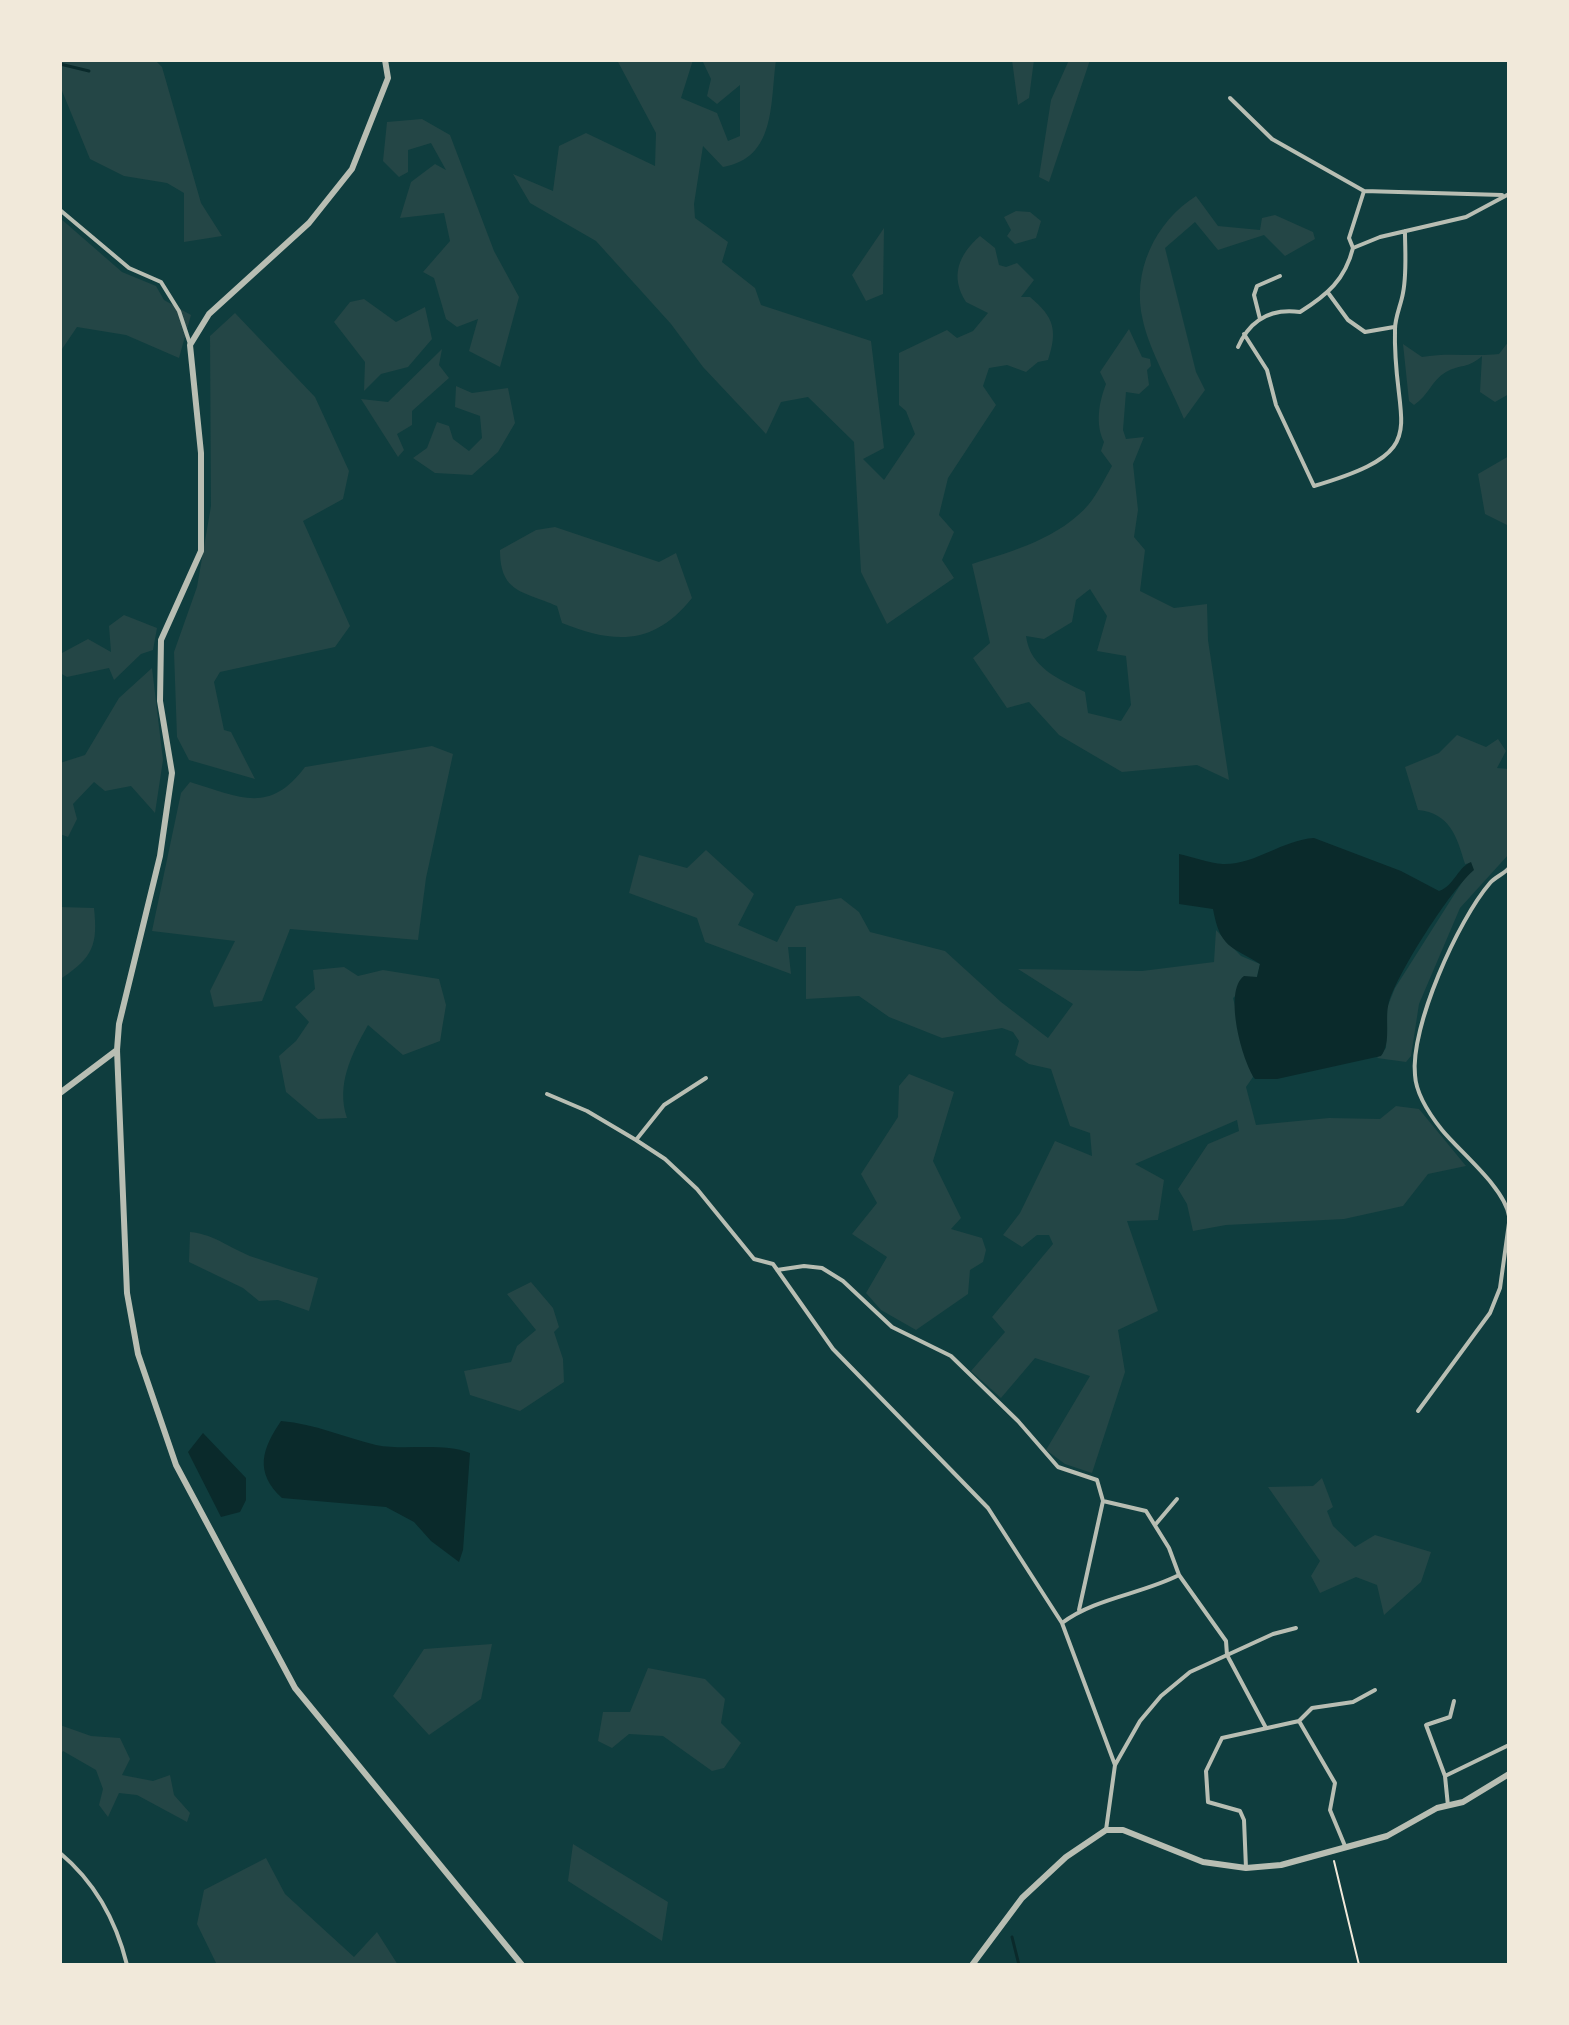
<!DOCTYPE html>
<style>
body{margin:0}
#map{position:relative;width:1569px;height:2025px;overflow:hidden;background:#0f3d3e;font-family:Inter,sans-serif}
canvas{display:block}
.frame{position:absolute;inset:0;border:62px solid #f1e9da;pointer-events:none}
</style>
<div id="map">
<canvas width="1569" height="2025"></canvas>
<div class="frame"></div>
</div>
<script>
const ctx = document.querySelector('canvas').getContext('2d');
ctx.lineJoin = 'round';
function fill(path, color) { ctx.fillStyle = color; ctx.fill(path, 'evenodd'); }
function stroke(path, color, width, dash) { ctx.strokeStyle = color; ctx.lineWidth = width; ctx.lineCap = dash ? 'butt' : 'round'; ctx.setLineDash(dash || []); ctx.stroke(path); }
const green = new Path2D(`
 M60,60H155L162,67L201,203L222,236L184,242V193L167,183L124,176L90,159L60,86Z
 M617,60H693L681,98L717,113L728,141L740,136V85L717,104L707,96L711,79L702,60H776C770,104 776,158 723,167L703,146L694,204L695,218L728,242L722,262L755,288L761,305L871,341L884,448L863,459L884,480L915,434L906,411L899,405V353L947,330L957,338L973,331L988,313L966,302C950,277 958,255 980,236L995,248L999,265L1006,267L1017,263L1034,280L1021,297H1030C1054,317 1058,330 1048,360L1038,362L1026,372L1007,365L989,368L983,386L996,405L948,478L939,515L954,532L942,560L954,578L887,624L861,572L854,442L808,397L781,402L766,434L703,367L671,324L596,241L530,203L513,174L553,191L559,146L586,133L655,166L656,133Z
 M1012,60H1034L1029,98L1018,105Z
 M1069,60H1090L1049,182L1039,177L1051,100Z
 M422,119L450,135L494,251L519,297L500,367L469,351L478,319L457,327L446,319L434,278L423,272L450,241L444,213L400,218L411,182L435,164L446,170L431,143L408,150V172L399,177L383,161L387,122Z
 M1196,196L1218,226L1260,230L1262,218L1275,215L1313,232L1315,239L1285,256L1264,235L1218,250L1195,222L1165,248L1196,372L1205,390L1184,419C1172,389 1150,352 1143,321C1131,272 1155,222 1196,196Z
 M1016,211L1030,212L1041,221L1036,238L1015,244L1007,236L1011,230L1004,217Z
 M60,218L122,272L156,286L164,300L191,315L179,358L126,335L77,327L60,352Z
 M884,228L883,294L866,301L852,275Z
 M364,299L396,322L425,307L432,339L408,367L381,374L364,391L365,362L334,322L350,302Z
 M235,313L315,397L349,471L343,499L303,521L350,626L335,647L220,672L214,682L224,730L231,732L255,779L189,760L177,737L174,652L197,587L211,506L210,336Z
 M1129,329L1142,357L1150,359L1151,366L1147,370L1149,385L1139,394L1126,392L1123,430L1126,439L1144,437L1133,464L1138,510L1134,537L1145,550L1140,591L1174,608L1207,604L1208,640L1229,780L1197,765L1122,772L1059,735L1029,702L1007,708L973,658L990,643L972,564C1013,551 1060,538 1089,504C1098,493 1105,478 1112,466L1101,451L1104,442C1095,424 1099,402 1106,384L1100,372ZM1090,589L1107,616L1097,651L1126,656L1131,705L1121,721L1088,713L1085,692C1059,679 1030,668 1026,636L1044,639L1072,622L1076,600Z
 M1509,341V394L1495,402L1480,392L1482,356C1468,369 1460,364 1446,372C1432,380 1428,396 1414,405L1409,401L1403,344L1422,357C1449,352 1473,357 1499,354Z
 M442,349L439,365L449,378L412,411V425L397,434L404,450L398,457L361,399L388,402Z
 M456,386L472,393L508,388L515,423L498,452L472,475L435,473L413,458L427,448L437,422L449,426L453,439L469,451L482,438L480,416L455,407Z
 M1509,456V526L1485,514L1478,474Z
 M555,527L659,562L676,553L692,598C654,646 614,644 562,623L557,606C523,591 500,593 500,550L536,530Z
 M124,615L157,628L153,650L141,654L114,680L109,668L67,677L60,673V654L88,639L111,652L109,626Z
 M152,668L163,760L155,813L131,786L105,791L94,782L73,804L77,819L68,837L60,834V763L85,755L119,698Z
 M1457,735L1486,747L1498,739L1506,751L1497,768L1509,769V854L1460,908L1419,1004L1411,1056L1406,1062L1377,1058L1386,1048L1387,1008L1395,988L1466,876L1471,863L1465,864C1457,837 1450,813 1418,810L1405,767L1439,753Z
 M432,746L453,754L426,878L418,940L290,929L262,1001L214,1007L210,991L235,941L152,931L181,793L190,782C240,797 269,815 305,767Z
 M706,850L754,894L738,925L777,942L796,906L841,898L859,912L870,932L945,951L1001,1002L1048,1038L1073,1004L1018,969L1142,971L1214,962L1216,930L1241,956L1260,964L1257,977L1233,998L1253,1077L1246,1087L1256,1125L1329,1118L1380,1119L1396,1106L1419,1109L1466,1166L1428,1174L1403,1206L1344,1219L1226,1225L1193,1231L1187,1204L1178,1189L1208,1144L1239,1131L1237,1120L1135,1164L1164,1180L1158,1220L1127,1221L1158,1311L1118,1330L1125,1372L1092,1473L1065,1464L1046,1450L1090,1376L1035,1358L1001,1398L971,1371L1005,1332L992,1317L1053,1244L1049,1235H1037L1022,1247L1003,1235L1020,1213L1055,1141L1092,1156L1090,1133L1070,1126L1051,1069L1029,1064L1015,1055L1019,1041L1013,1032L1002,1028L942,1038L889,1017L859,996L806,999V947H788L791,974L705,942L697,918L629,893L639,855L687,868Z
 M60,907L94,908C98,945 93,957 62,978Z
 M344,967L358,976L383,970L439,979L446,1005L440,1041L403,1055L368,1025C351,1055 336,1085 347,1118L318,1119L286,1092L279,1056L296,1041L309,1022L295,1007L315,989L313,970Z
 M909,1074L954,1092L933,1161L961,1218L951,1229L982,1238L986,1250L983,1262L970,1270L968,1294L916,1330L881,1310L866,1293L887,1257L852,1234L877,1203L861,1174L898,1117L899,1086Z
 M190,1232C216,1234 234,1252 259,1259C279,1266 298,1272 318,1278L309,1311L278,1300L259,1301L243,1288L189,1262Z
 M531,1282L553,1308L559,1327L554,1332L563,1359L564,1382L520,1411L470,1395L464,1371L511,1362L517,1346L536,1330L507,1294Z
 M1322,1478L1333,1507L1327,1511L1333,1526L1355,1547L1375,1535L1431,1552L1421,1582L1384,1615L1377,1585L1356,1577L1320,1593L1311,1576L1320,1561L1268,1487L1313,1486Z
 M492,1644L481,1699L429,1735L393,1696L424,1649Z
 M648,1668L705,1679L725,1699L721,1723L741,1743L724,1768L712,1771L663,1736L629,1734L612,1748L598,1741L603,1712H630Z
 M60,1725L91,1736L120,1738L130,1759L122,1775L153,1781L170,1775L174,1795L190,1813L187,1822L137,1795L119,1793L108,1817L99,1805L103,1789L96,1770L63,1751L60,1756Z
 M573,1844L668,1902L662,1941L568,1881Z
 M266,1858L285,1894L354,1957L377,1932L398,1965H217L197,1924L204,1890Z`);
const water = new Path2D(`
 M1314,838L1401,871L1439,891C1454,886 1457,868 1471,862L1474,870C1451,889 1398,972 1389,1002C1384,1018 1392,1043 1381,1056L1277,1079H1255C1242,1061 1223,991 1244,976L1257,977L1260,964C1231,946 1220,948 1213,909L1179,904V854C1193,857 1209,863 1223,864C1255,865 1282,840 1314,838Z
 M281,1421C316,1424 343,1437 376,1445C405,1451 441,1442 470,1453L463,1550L459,1562L431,1541L414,1522L386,1507L282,1498C254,1472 262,1449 281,1421Z
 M203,1433L246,1478V1500L240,1512L221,1517L188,1452Z`);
const stream = new Path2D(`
 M60,64L89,71
 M1012,1937L1019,1965`);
const path = new Path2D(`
 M1334,1861L1359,1965`);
const minor = new Path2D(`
 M1230,98L1272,139L1364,191L1349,238L1353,248
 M1364,191L1502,195
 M60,210L129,268L161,282L179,311L190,344
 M1329,294L1348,320L1365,332L1394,327
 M1260,319L1254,295L1257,286L1280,276
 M1244,334L1267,370L1276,405L1314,486C1439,449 1392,429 1395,329C1395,317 1401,305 1403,293C1407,273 1405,251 1405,231
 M1238,347C1250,320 1271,308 1300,312C1327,295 1345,280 1353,248L1380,237L1466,217L1509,194
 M1509,868C1504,874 1495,877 1490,883C1458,920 1410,1027 1415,1075C1416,1094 1430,1115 1442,1130C1460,1152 1505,1188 1509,1216
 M547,1094L587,1111L636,1140L665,1159L697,1189L754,1259L773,1264L833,1349L988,1508L1062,1623L1115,1765L1106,1830
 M636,1140L664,1105L706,1078
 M777,1270L804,1266L822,1268L843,1281L892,1327L951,1356L1018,1421L1058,1467L1097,1480L1103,1501L1079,1610
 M1418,1411L1490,1313L1500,1288L1509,1223
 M1103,1501L1146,1511L1169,1548L1179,1575L1226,1641L1227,1655L1266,1728
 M1155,1525L1177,1499
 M1062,1623C1095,1598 1142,1594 1179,1575
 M1509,1716V1721
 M1115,1765L1140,1721L1161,1696L1190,1672L1273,1634L1296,1628
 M1445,1776L1509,1745
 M1448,1806L1445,1776L1426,1725L1450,1717L1454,1701
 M1345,1846L1330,1810L1335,1783L1299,1721L1312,1708L1353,1702L1375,1690
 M60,1853C96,1883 116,1920 127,1965
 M1246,1868L1244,1820L1240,1811L1208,1802L1206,1771L1222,1738L1299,1721`);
const tertiary = new Path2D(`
 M385,60L388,78L352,169L309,223L209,314L190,345L201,453V551L161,640L160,701L172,773L160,856L119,1024L117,1050L127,1293L138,1354L176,1465L295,1688L522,1965
 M60,1093L117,1050
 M972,1965L1022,1898L1066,1857L1106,1830H1123L1203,1862L1246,1868L1281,1865L1387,1836L1437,1808L1463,1802L1509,1774`);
fill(green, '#244646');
fill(water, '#0a2a2b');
stroke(stream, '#0a2a2b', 3);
stroke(path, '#f1e9da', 2);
stroke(minor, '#b8beb3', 4);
stroke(tertiary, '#b8beb3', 6);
</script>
